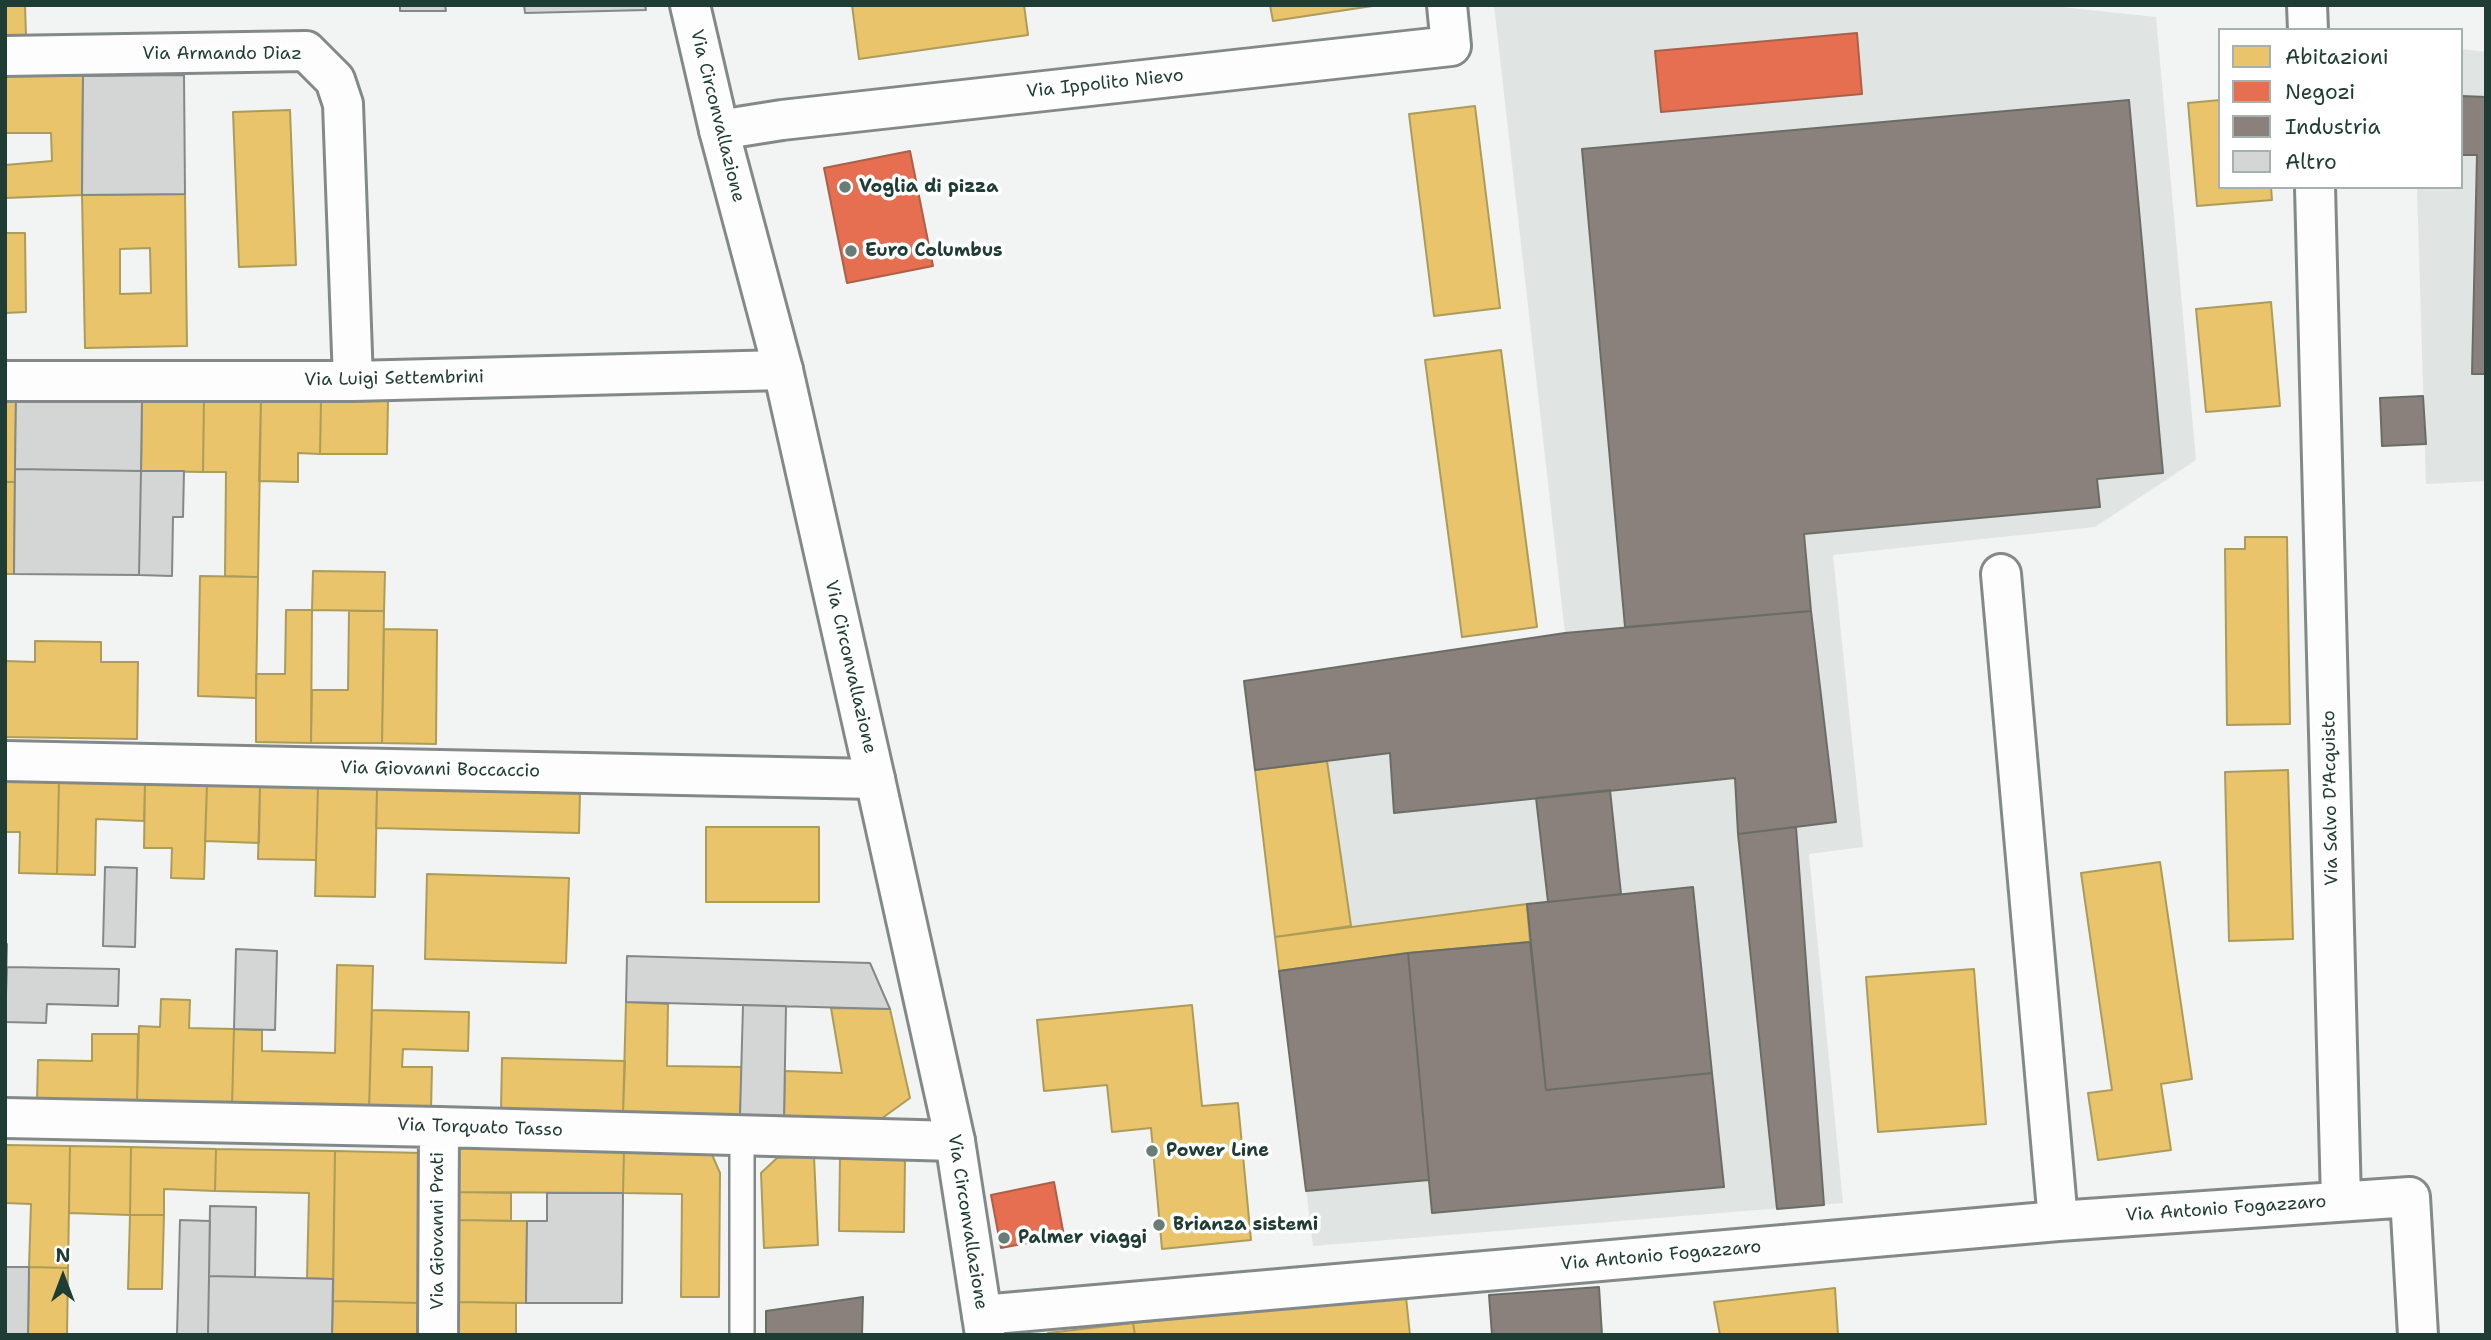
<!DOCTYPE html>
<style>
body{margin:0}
#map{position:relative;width:2491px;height:1340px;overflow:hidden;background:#f2f3f3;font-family:"Shantell Sans",sans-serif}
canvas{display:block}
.frame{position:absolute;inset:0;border:7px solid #1f3d34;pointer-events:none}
.legend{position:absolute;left:2218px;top:28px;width:245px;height:161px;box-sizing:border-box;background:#fff;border:2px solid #a5b1ae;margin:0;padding:9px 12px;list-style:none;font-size:21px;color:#1f3d34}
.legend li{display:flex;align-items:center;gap:14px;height:35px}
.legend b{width:35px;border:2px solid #a5b1ae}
.north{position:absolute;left:28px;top:1242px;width:70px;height:70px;-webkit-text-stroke:5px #fff;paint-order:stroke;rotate:0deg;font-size:19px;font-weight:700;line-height:28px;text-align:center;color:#1f3d34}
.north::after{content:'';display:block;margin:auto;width:24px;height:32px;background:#1f3d34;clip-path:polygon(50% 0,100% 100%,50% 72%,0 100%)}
</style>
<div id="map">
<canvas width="2491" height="1340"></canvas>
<div class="frame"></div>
<ul class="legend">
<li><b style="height:19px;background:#e9c46a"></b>Abitazioni</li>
<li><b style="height:19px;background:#e76f51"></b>Negozi</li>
<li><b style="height:19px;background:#8a817c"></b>Industria</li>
<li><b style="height:19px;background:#d3d6d5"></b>Altro</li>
</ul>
<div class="north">N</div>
</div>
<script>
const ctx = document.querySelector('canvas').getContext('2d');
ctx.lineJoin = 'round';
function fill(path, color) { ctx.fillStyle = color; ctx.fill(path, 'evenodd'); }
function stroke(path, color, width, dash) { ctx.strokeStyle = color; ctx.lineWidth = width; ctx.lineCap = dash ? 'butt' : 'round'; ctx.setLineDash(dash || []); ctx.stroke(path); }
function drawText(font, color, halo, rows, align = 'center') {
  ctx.font = font + ' "Shantell Sans",sans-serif'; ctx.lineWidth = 7; ctx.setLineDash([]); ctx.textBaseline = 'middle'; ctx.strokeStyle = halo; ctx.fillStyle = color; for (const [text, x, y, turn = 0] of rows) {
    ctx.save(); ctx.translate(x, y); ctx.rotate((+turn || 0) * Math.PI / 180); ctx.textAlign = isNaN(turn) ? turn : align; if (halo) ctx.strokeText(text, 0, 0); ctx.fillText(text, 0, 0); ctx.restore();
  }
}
const built = new Path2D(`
 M1494,5H2042L2156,17L2196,460L2095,527L1833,555L1863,847L1809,854L1843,1203L1313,1246L1244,681L1565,633Z
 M2461,49L2486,52V481L2426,484L2417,187H2461Z`);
const homes = new Path2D(`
 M5,5H25L26,36H5Z
 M852,5H1024L1028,35L859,59Z
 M1270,5H1379L1273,21Z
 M5,76H83L82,195L5,198V165L52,161L51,133H5Z
 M2220,100V187H2271L2272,200L2197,206L2188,103Z
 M1475,106L1500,308L1434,316L1409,114Z
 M290,110L296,265L239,267L233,112Z
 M185,194L187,346L85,348L82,195ZM150,248L151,293L120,294V249Z
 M5,233H25L26,312L5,313Z
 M2271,302L2280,406L2206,412L2196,309Z
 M1501,350L1537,627L1462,637L1425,360Z
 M5,396H16L15,482H5Z
 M142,397L204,399L203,472L141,471Z
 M204,399H261L258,577L225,576L226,472H203Z
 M261,399L321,400L320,454L298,453V482L259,481Z
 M321,400L388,401L387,454H320Z
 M5,482H15L14,574H5Z
 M2245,537H2287L2290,724L2227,725L2225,549H2245Z
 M313,571L385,572L384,611L312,610Z
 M200,576L258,577L256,698L198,696Z
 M286,610H312L311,743L256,742V674H285Z
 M349,611H384L382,743H311L312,690H348Z
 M384,629L437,630L436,744L382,743Z
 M35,641L101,642V662H138L137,739L5,737V661L35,662Z
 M1327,761L1351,926L1275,937L1255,770Z
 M2288,770L2293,939L2229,941L2225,772Z
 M5,778L59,780L57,874L19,873L20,832H5Z
 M59,780L145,782L144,821L96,819L95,875L57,874Z
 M145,782L207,784L204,879L171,878L172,848H144Z
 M207,784L260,785L259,843L205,841Z
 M260,785L318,786L316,860L258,859Z
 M318,786L377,788L375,897L315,896Z
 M377,788L580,793L579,833L376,828Z
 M706,827H819V902H706Z
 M2160,862L2192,1079L2161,1084L2171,1150L2098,1160L2088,1093L2112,1090L2081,873Z
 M427,874L569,878L566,963L425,959Z
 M1527,904L1530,942L1408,953L1279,971L1275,937Z
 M337,965L373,966L369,1110L232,1106L234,1029L262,1030V1051L335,1053Z
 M1974,969L1986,1124L1878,1132L1866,977Z
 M161,999L190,1000L189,1028L234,1029L232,1106L137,1103L139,1026L160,1027Z
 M626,1002L668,1004L667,1066L742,1067L740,1116L623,1113Z
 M1192,1005L1202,1106L1238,1103L1251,1240L1162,1249L1151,1128L1112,1132L1107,1085L1044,1091L1037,1020Z
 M831,1008L890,1009L910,1098L881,1119L784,1117L785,1071L842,1073Z
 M372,1010L469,1012L468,1051L403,1049L402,1067H432L431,1111L369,1110Z
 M92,1034H138L137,1103L37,1101L38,1060L92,1061Z
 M502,1058L625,1061L623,1113L501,1110Z
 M5,1145L70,1146L68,1268L29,1267L31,1204L5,1203Z
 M70,1146L131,1147L130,1215L69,1213Z
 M131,1147L216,1149L215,1191L164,1189V1215H130Z
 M459,1148L624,1150L623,1193L459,1192Z
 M216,1149L335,1151L333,1279L307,1278L309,1193L215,1191Z
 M624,1150H710L720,1173L719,1297H681L682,1194L623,1193Z
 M335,1151L423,1153L421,1303L333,1301Z
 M814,1156L818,1245L764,1248L761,1173L777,1158Z
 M840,1158L905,1160L904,1232L839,1231Z
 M459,1192L511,1193V1221L459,1220Z
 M130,1215H164L162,1289H128Z
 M459,1220L527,1221L526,1303L458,1302Z
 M29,1267L68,1268L67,1335H28Z
 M1835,1288L1838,1335H1720L1714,1302Z
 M1406,1297L1410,1335H1135L1133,1323Z
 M333,1301L421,1303L420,1335H332Z
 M458,1302L516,1303V1335H458Z
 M1133,1323L1135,1335H1046L1048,1333Z`);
const shops = new Path2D(`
 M1857,33L1862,94L1661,112L1655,51Z
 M910,151L933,266L847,283L824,168Z
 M1054,1182L1064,1236L1001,1248L991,1195Z`);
const industry = new Path2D(`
 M2462,96L2486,97V374H2472L2477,155H2461Z
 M2129,100L2163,473L2097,479L2100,507L1804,534L1811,611L1625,627L1582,149Z
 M2423,396L2426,444L2382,446L2380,398Z
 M1811,611L1836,822L1738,834L1735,778L1394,813L1390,753L1255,770L1244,681L1565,633Z
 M1610,790L1621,894L1548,902L1536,798Z
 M1796,827L1824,1205L1777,1209L1738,834Z
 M1693,887L1712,1073L1546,1090L1527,904Z
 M1530,942L1546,1090L1712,1073L1724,1187L1432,1213L1408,953Z
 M1408,953L1429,1180L1306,1191L1279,971Z
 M1599,1287L1602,1335H1492L1489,1295Z
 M863,1297L862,1335H766V1311Z`);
const building = new Path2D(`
 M400,5H445L446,11H400Z
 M524,5H645L646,10L525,13Z
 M184,75L185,194L82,195L83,76Z
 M16,396L142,397L141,471L15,469Z
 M15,469L141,471L139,575L14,574Z
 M141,471H184L183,517H173L172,576L139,575Z
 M105,867L137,868L135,947L103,946Z
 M5,944H7L5,1022Z
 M236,949L277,951L275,1030L234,1029Z
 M627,956L870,963L890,1009L626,1002Z
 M7,967L119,969L118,1006L47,1004L46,1023L5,1022Z
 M743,1005L786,1006L784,1117L740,1116Z
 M547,1193H623L622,1303H526L527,1221H547Z
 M210,1206L256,1207L255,1277L209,1276Z
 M180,1220L210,1221L208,1335H177Z
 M6,1267H29L28,1335H5Z
 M209,1276L333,1279L332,1335H208Z`);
const service = new Path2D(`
 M742,1135V1335`);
const minor = new Path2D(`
 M2307,5L2308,30
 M5,56L306,51L335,80L343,104L353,381
 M719,130L782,120L1451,46L1447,5
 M2315,187L2341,1201
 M5,381H353L783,370
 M2001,574L2058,1221
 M5,761L875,779
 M5,1118L439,1127L955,1141
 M982,1315L2058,1221L2410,1197L2418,1335
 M438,1335L439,1127`);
const tertiary = new Path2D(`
 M690,5L719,130L783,370L875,779L955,1141L985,1335`);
const markers = [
 [845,187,7,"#697d77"],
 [851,251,7,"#697d77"],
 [1152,1151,7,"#697d77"],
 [1159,1225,7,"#697d77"],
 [1004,1238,7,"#697d77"]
];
const streetNames = [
 ["Via Armando Diaz",222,54],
 ["Via Ippolito Nievo",1105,84,-6],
 ["Via Circonvallazione",717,116,76],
 ["Via Luigi Settembrini",394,379,-1],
 ["Via Circonvallazione",850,667,77],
 ["Via Giovanni Boccaccio",440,770,1],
 ["Via Salvo D'Acquisto",2331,798,-91],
 ["Via Torquato Tasso",480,1128,2],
 ["Via Antonio Fogazzaro",2226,1209,-4],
 ["Via Circonvallazione",967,1222,81],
 ["Via Giovanni Prati",438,1231,-90],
 ["Via Antonio Fogazzaro",1661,1256,-5]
];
const poiNames = [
 ["Voglia di pizza",859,187],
 ["Euro Columbus",865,251],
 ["Power Line",1166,1151],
 ["Brianza sistemi",1173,1225],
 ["Palmer viaggi",1018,1238]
];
fill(built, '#e0e4e3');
fill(homes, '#e9c46a');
stroke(homes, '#ac9c5a', 2);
fill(shops, '#e76f51');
stroke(shops, '#ab6048', 2);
fill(industry, '#8a817c');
stroke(industry, '#6a6d66', 2);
fill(building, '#d3d6d5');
stroke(building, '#838988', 2);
stroke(service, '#838988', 28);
stroke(minor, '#838988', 44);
stroke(tertiary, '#838988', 44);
stroke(service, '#fdfdfd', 23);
stroke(minor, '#fdfdfd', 38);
stroke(tertiary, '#fdfdfd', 38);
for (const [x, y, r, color] of markers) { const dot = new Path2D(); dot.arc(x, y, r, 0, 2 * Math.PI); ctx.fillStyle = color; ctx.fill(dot); stroke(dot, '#fff', 2.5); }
drawText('18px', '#1f3d34', '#fff', streetNames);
drawText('bold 18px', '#1f3d34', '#fff', poiNames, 'left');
</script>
